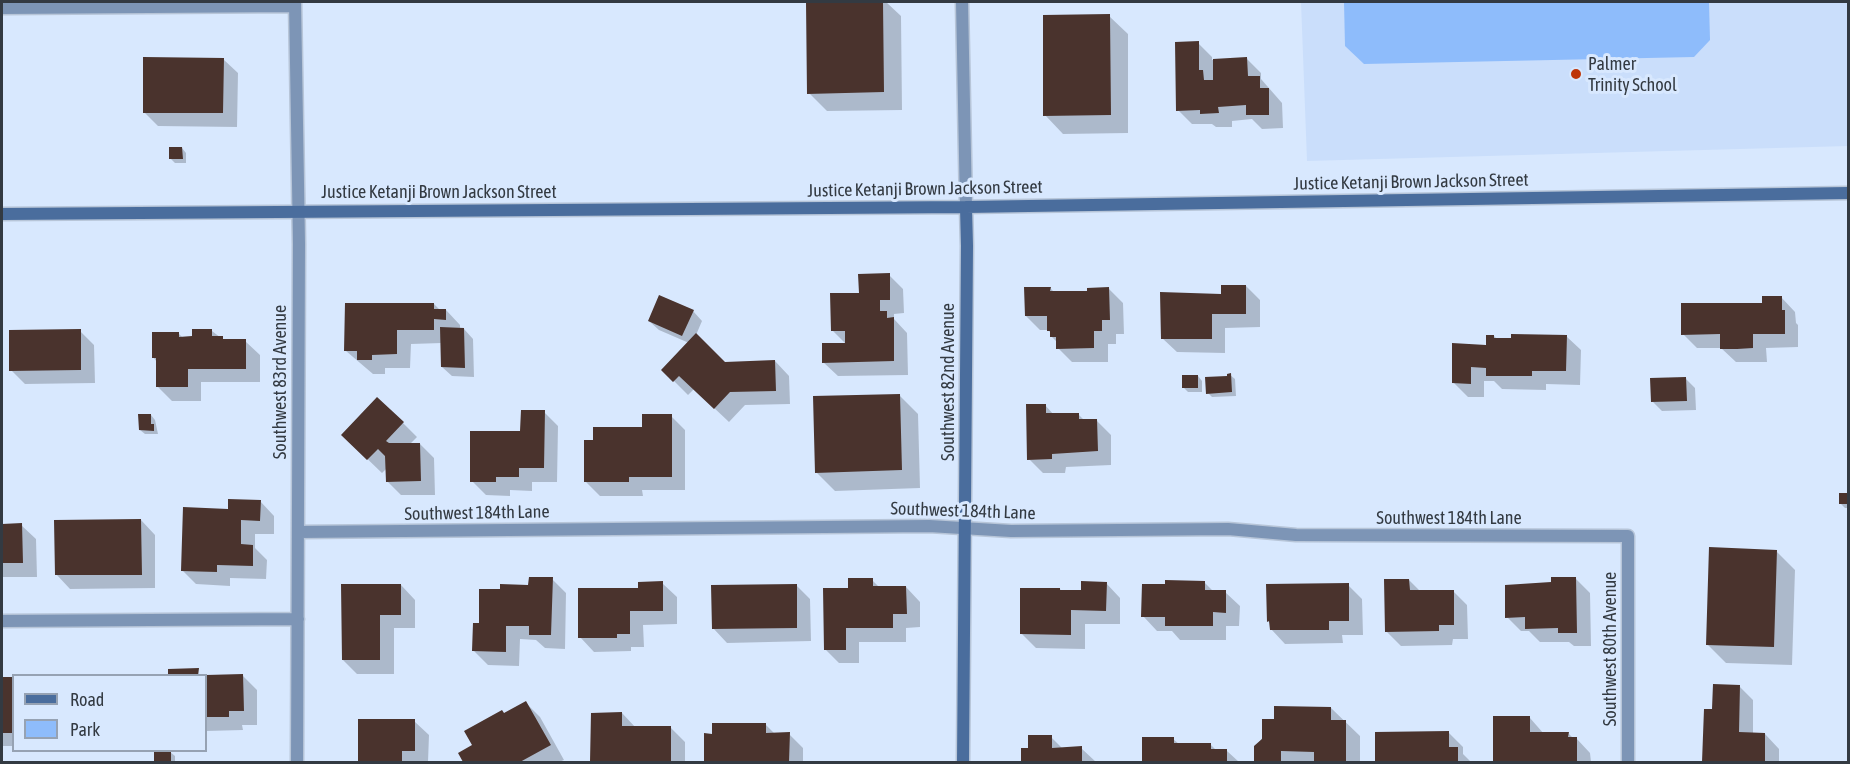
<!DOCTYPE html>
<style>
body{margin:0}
#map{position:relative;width:1850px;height:764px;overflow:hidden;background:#d8e8fe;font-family:"Asap Condensed",sans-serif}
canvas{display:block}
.frame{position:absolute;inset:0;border:3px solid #333a42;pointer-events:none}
.legend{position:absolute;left:12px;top:674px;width:195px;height:78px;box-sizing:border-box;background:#d8e8fe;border:2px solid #96a2b3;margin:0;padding:8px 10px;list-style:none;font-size:18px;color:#333a42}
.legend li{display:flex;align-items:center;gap:12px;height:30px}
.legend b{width:30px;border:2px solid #96a2b3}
</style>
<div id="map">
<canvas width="1850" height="764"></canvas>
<div class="frame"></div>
<ul class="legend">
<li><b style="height:8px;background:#4a6d9d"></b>Road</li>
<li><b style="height:16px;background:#8ebcfb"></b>Park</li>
</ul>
</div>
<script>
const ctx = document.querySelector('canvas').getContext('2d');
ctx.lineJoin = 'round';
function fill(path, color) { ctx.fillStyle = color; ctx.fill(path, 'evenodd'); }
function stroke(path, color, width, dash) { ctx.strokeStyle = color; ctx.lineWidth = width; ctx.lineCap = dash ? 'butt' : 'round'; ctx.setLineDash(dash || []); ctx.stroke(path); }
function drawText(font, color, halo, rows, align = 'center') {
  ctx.font = font + ' "Asap Condensed",sans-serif'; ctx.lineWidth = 6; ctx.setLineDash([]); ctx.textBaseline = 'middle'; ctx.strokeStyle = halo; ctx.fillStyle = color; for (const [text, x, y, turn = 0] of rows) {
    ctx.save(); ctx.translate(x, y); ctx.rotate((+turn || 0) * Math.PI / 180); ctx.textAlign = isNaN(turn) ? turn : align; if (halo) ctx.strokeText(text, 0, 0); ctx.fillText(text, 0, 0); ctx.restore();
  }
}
const built = new Path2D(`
 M1301,2H1848V146L1307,161Z`);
const green = new Path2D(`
 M1344,2H1709L1710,40L1694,57L1364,64L1345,46Z`);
const shadow = new Path2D(`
 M807,2H886L901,16L902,110L827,111L809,93Z
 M1109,16L1128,34V133L1063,134L1045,115Z
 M1198,43L1212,57V60L1247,59L1261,73V79L1282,103L1283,128L1262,129L1252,119L1232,121V127H1216L1212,124H1192L1178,110Z
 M223,59L238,73L237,127L158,126L144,112Z
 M182,148L186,153V163H175L170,158Z
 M889,275L903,289L904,313L894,314V319L907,333L908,375L838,376L823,362L846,344L832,330L860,295Z
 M1246,286L1260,300V327L1225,328V353L1177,352L1162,338L1223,295Z
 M1050,288L1054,292H1089L1109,289L1123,303L1124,334H1116V344H1108V362H1072L1058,348L1057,342L1051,336V333L1048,330H1040L1026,316Z
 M1781,297L1795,312L1796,323L1798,325V347L1766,348L1767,362H1736L1721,348H1697L1683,334Z
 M434,304L440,310H446L460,325V329H464L473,339L474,377L452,376L442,367V343L411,344L410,368H385V374H373L346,351Z
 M693,311L702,321L696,335L725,363L775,361L789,376L790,404L745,405L729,422L694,389L688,395L663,370L689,343L659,330L649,321Z
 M80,331L94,345L95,383L25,384L11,370Z
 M212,331L225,341H245L260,355V382H201V401H172L158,387L157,362L153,357L179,334L183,338H194Z
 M1494,336L1497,339L1566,336L1581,350L1580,385L1546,384V390L1502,389L1494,381H1484V397H1468L1454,383Z
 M1230,375L1235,379L1236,396L1212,397L1208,393Z
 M1198,376L1202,381V392H1188L1184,388Z
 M1685,378L1695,388L1696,410L1662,411L1653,402Z
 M899,395L918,414L920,488L835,491L816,472Z
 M1045,405L1054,415L1078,414L1085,421H1097L1111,435V465L1066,467L1065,473H1043L1029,459Z
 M544,412L558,426L557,482H532V491L510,490V496L486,495L472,481Z
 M151,415L155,420L158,434H145L140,430Z
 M671,416L685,430V490H642L643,496H600L586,482L595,441L644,429Z
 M403,423L417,437L410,444H420L434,458L435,495H401L387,481V468L382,473L357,449Z
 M1841,494H1848V508H1845L1841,504Z
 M260,501L274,516V534H255V548L267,560L266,579L230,578V586L196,584L182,570L230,510Z
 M141,520L155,535V588L70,589L56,574Z
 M2,525H21L36,539L37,577H2Z
 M1777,552L1795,570L1792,665L1726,663L1707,644Z
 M552,579L566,593L565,649L545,648L536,640L520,639L519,666L488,665L474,651L480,625L501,591L530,586Z
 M1576,579L1590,593L1591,646H1574L1569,642H1540L1529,631H1521L1507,617L1553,584Z
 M872,580L880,588L906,587L920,602V627L906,628V642H859V663H839L825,649L850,589Z
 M1409,580L1421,592L1453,591L1467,605L1468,639H1453L1452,645L1401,646L1386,631Z
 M1204,582L1214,592H1225L1240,606L1239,626H1226V640H1180L1172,631H1157L1143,616Z
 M662,583L677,597V624L643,625L644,647H631V651L594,652L580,637L640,589Z
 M1106,583L1120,598V624H1085V649L1036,648L1022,634L1060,589L1062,592H1083Z
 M401,585L415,600V628H394V674H357L343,660Z
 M796,585L810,599L811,641L727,643L713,628Z
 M1348,585L1362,599L1363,635H1342L1343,643L1285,644L1271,629V624L1268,621Z
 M206,676H243L257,690V725H242L243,730L206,731Z
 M2,679H14V746H2Z
 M1739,686L1753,700V734H1765L1779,749V762H1703L1706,711H1714Z
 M526,703L540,717L564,760L559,762H465L460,754L474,746L504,715Z
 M1331,708L1360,736V762H1255V747L1276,721Z
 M622,713L636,728H671L685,742V762H592V714Z
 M1495,718H1530L1544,734L1568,733L1573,738H1576L1590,753L1591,762H1495Z
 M360,721H414L429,735L428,762H360Z
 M765,724L775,734H789L803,748V762H706L705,735H714Z
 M1449,733L1463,747V754L1471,762H1376V734Z
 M1051,737L1063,749L1081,748L1096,762H1022V750H1029Z
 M1144,739H1173L1179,744H1210L1217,751H1227L1239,762H1144Z
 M156,752H170L175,756V762H156Z`);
const building = new Path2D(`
 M806,2H883L884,92L807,94Z
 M1110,14L1111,115L1043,116V15Z
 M1199,41V70H1203L1204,80H1213V59L1247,57L1248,76H1260V88H1269V115H1246V105L1218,107L1219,113L1200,114V110L1176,111L1175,42Z
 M143,57L224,58L223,113H143Z
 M169,147H182L183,159H169Z
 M890,273V300H880V311H887V318L894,317V361L822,363V343H845V331H831L830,293H859L858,274Z
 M1221,285H1246V314H1212V339H1161L1160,292L1221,294Z
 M1024,287H1051L1050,291H1087V288L1109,287L1110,320H1102V331H1094V348L1056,349V337H1050V331H1047V316H1025Z
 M659,295L694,310L682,336L648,321Z
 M1762,296H1782V310H1785V334H1753V348L1737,349H1720V334L1681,335V303H1762Z
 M345,303H434V309H446V320L434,319V330H397V354L372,355V360H357V351H344Z
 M440,327L464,328L465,368L441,367Z
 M81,329V370L9,371V330Z
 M192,329H212V336H223V339H246V369H188V387H156V358H152V332H179V337L192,336Z
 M696,333L725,362L775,360L776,391L730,392L714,409L679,376L673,382L661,370Z
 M1511,334L1567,335L1566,371H1532V376H1486V368L1471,367V384L1452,383V343L1486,345V335H1494V338H1511Z
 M1231,373L1232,392L1206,394L1205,377L1227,376V374Z
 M1182,375H1198V388H1182Z
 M1686,377L1687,401L1651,402L1650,378Z
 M900,394L902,470L815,473L813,396Z
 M377,397L404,422L386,441L389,443H420L421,481L386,482L385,456L378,449L367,460L341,435Z
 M1026,404H1046V413H1079V419H1097L1098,451L1052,454V459L1027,460Z
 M521,410H545L544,468H519V477H496V482H470V431H520Z
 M138,414H151V424H154V431L139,430Z
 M642,414H672V477H629V482H584V440H593V427H642Z
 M1839,493H1848V504H1839Z
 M228,499L261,500L260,521L241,520V544L253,545V566L217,565V572L181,571L183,507L228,509Z
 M141,519L142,575H55L54,520Z
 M22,523L23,563H2V524Z
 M1709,547L1777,550L1774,647L1706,645Z
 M529,577H553L551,635H529V626H506V652L472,651L473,623H479V589H500V584L528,585Z
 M1551,577H1576L1577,633H1558V628L1525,629V617L1505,618V585L1551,582Z
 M848,578H873V586H906L907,614H893V628H846V650H824L823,588H848Z
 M1384,579H1409L1410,590H1454V625H1439V631L1385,632Z
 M1165,580L1205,581V590H1226V613L1213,612V626H1165V617H1141L1142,584H1165Z
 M663,581V611H630V634H617V638H578V588H638V582Z
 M1081,581L1107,582L1106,611L1071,610V635L1020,634V588H1060V590H1081Z
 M1349,583V621H1329V630H1270L1269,621L1267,622L1266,584Z
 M341,584H401V615H380V660H342Z
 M797,584V628L712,629L711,585Z
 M199,668L198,676H168V669Z
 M243,674L244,711H229V717H206V675Z
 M2,677H14V733H2Z
 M1713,684L1740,685L1739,732L1765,733V762H1702L1704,709H1712Z
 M526,701L551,745L520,762H463L458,753L472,745L464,731L502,710L504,713Z
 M1274,706L1331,707V720H1346V762H1314V752L1281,751V762H1254V746L1262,739V719H1274Z
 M622,712V726H671V762H590L591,713Z
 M1493,716H1530V732H1569L1568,737H1577V762H1493Z
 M358,719H415V751H402V762H358Z
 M712,723H766V733L790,732L789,762H704V733L712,734Z
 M1449,731V747H1458V762H1375V732Z
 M1028,735H1052V748L1082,746V762H1021V748H1028Z
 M1142,737H1174V743H1211V749H1227V762H1142Z
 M171,750V762H154V751Z`);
const street = new Path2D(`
 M295,2L299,244L297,762
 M962,2L966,207
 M2,8L295,6
 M298,532L929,526L1011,531L1228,529L1296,535L1628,536V762
 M2,621L298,619`);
const secondary = new Path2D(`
 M2,214L966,207L1848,193
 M963,762L967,246L966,207`);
const markers = [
 [1576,74,6,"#be3509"]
];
const poiNames = [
 ["Palmer",1588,64],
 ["Trinity School",1588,85]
];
const streetNames = [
 ["Justice Ketanji Brown Jackson Street",1411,182,-1],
 ["Justice Ketanji Brown Jackson Street",925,189,-1],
 ["Justice Ketanji Brown Jackson Street",439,192],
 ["Southwest 83rd Avenue",280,382,-90],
 ["Southwest 82nd Avenue",948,382,-90],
 ["Southwest 184th Lane",963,511,2],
 ["Southwest 184th Lane",477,513,-1],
 ["Southwest 184th Lane",1449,518],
 ["Southwest 80th Avenue",1610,649,-90]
];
fill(built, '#cadefb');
fill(green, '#8ebcfb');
fill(shadow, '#0003');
fill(building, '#4a332d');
stroke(street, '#b7c5d8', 15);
stroke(secondary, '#b7c5d8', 15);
stroke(street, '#7d95b6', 12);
stroke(secondary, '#4a6d9d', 12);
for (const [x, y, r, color] of markers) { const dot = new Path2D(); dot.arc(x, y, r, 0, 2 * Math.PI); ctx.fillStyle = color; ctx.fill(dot); stroke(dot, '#d8e8fe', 2); }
drawText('18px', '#333a42', '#d8e8fe', poiNames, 'left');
drawText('18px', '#333a42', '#d8e8fe', streetNames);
</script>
